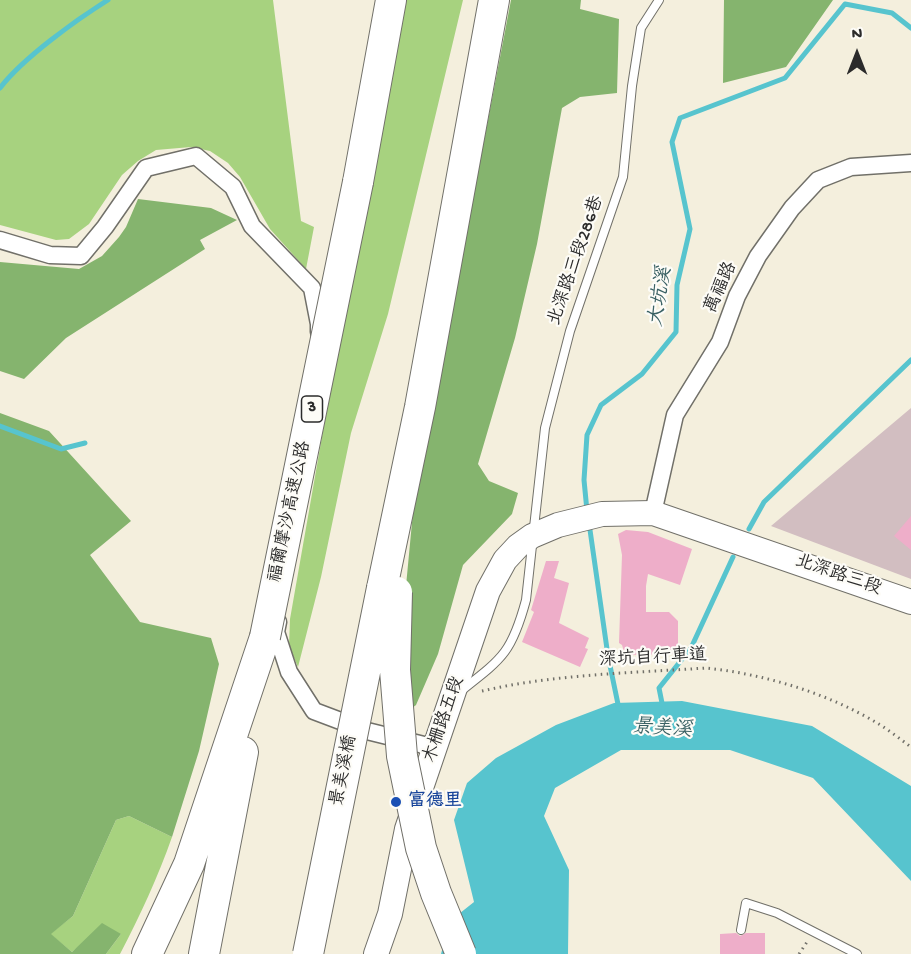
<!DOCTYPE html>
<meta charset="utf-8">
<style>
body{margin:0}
#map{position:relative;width:911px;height:954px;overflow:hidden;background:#f4efdd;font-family:"Gochi Hand",sans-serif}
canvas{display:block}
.north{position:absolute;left:827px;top:24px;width:60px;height:60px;-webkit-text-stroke:4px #fdfcf7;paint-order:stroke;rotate:0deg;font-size:16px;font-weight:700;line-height:24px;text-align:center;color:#2b2b2b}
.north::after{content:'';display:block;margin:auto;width:21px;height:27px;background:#2b2b2b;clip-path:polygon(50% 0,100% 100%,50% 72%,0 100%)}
</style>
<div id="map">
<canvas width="911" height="954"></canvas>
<div class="north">N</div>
</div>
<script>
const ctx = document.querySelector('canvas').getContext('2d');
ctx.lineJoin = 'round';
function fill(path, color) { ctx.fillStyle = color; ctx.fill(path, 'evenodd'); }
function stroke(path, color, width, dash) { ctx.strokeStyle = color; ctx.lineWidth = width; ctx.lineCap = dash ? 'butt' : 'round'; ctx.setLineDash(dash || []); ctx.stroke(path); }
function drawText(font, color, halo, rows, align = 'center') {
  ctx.font = font + ' "Gochi Hand","LXGW WenKai TC",sans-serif'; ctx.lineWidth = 4.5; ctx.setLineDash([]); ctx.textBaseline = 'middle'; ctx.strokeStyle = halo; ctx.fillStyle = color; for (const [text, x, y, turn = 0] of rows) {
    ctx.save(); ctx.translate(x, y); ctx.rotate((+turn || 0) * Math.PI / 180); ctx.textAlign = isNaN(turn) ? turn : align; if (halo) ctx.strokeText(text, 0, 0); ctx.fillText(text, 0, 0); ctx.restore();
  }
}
const industrial = new Path2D(`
 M911,408V579L771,526Z`);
const green = new Path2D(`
 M0,0H273L301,221L314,227L306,269L270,229L240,177L228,163L210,151L191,147L156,150L138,161L122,175L89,224L69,239L56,240L0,225Z
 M404,0H463L388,314L351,433L321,577L298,667L289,646L290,619L323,431L382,133Z
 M129,816L172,837C158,877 140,916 120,954H106L121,934L84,942L72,952L50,934L73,916L116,820Z`);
const forest = new Path2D(`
 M511,0H581L580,9L619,19L617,93L580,97L562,108L537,244L515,338L478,464L489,481L518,493L512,514L463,565L438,654L416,705L406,713L404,607L413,512Z
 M724,0H833L786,67L723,83Z
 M138,199L211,208L237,220L200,240L205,249L66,338L24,379L0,371V262L79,269L102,256L119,237L126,227Z
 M0,413L49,431L131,521L90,555L140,622L211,638L219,664L199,751L172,837L129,816L116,820L73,916L51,934L72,952L102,923L121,934L106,954H0Z`);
const water = new Path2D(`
 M682,701L812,726L911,786V881L813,778L730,750H621L555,788L544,816L569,870L568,954H441L450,921L474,902L454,820L467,783L496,758L556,725L614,703Z`);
const stream = new Path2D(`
 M0,88C23,58 76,20 108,0
 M0,426L61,449L85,443
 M587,511L584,480L587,435L601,405L642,374L676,332L677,285L690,229L672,142L680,118L785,78L845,4L892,13L911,28
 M589,523L608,656L619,709
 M749,529L764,502L911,360
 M663,708L659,688L691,648L733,557`);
const building = new Path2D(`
 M911,516V550L894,536Z
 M626,530L648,532L692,549L680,585L648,574L646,586V612H669L678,621V654L625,655L622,645L619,643L622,555L618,534Z
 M546,561H559L554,578L569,583L559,623L589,638L585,648L588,649L580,667L522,642L534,612L531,610Z
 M736,933L740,936L746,933H765V954H720V934Z`);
const path = new Path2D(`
 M482,691C556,674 631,673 706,668C764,674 827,693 877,723C889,730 900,739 911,747
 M799,954L807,942`);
const lane = new Path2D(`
 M462,690C503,658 512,652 526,600L545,428L570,331L623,177L632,86L641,28L659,0
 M741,930L746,903L777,913L857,954`);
const street = new Path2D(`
 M0,240L50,255L81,256L105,227L146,168L196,156L233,187L252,226L312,288L319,324V332
 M653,513L675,415L720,342L737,296L758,256L792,208L818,180L851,167L911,163
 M278,622L276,632L289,672L314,711L367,731L436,748`);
const secondary = new Path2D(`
 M376,954L390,914L407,829L488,591L505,560L518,546L532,536L558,525L602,514L653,513L911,602`);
const highway = new Path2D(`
 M358,182L391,0
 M382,588L420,407L494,0
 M147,954L189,864L265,637
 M204,954L243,752`);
const highwayBridge = new Path2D(`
 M397,592L395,670L402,756L421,848L436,893L461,954
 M265,637L358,182
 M308,954L382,588`);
const markers = [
 [396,802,6,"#1a4fb4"]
];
const shields = [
 [312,409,21]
];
const shieldNames = [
 ["3",312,409]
];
const streetNames = [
 ["北深路三段286巷",577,261,-71],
 ["萬福路",722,288,-66],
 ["福爾摩沙高速公路",291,512,-78],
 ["北深路三段",838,576,19],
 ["深坑自行車道",653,659,-3],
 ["木柵路五段",445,720,-71],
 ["景美溪橋",345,771,-79]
];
const transitNames = [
 ["富德里",408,802]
];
const waterNames = [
 ["大坑溪",662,297,-81],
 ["景美溪",662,730,4]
];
fill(industrial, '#d2bec1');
fill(green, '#a7d27f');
fill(forest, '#85b46e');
fill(water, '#57c4ce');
stroke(stream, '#57c4ce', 5);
fill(building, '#eeaec9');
stroke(lane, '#717069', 10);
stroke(street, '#717069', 19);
stroke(secondary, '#717069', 26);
stroke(highway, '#717069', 32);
stroke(path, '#717069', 3, [1.5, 4.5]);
stroke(lane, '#fff', 8);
stroke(street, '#fff', 16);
stroke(secondary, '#fff', 24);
stroke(highway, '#fff', 30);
stroke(highwayBridge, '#717069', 32, []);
stroke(highwayBridge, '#fff', 30);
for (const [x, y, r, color] of markers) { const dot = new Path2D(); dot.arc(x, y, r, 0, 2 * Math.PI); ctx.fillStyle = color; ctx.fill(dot); stroke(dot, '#fdfcf7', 2); }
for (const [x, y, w] of shields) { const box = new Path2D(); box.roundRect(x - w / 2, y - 13, w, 26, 4.5); ctx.fillStyle = '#fdfcf7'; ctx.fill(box); stroke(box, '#2b2b2b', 1.5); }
drawText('bold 16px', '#2b2b2b', null, shieldNames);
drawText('18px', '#2b2b2b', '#fdfcf7', streetNames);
drawText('bold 18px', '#164399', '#fdfcf7', transitNames, 'left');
drawText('italic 20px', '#3a6164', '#fdfcf7', waterNames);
</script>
